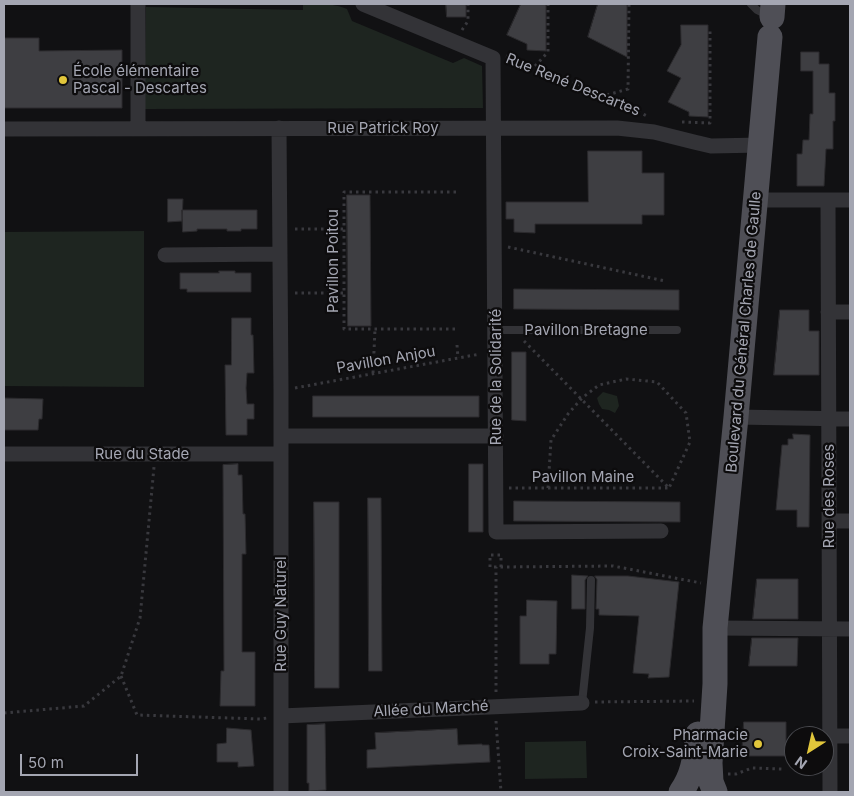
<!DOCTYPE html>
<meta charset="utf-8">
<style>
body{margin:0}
#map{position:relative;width:854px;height:796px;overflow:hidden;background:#111113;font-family:Inter,sans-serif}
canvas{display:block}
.frame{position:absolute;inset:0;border:5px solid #a4a6b2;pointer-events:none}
.north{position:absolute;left:784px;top:726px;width:50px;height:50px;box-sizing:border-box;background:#0d0c0d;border:1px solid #494a4f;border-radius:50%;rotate:215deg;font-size:14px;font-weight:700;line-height:20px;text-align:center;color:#a4a6b2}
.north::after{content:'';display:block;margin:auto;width:18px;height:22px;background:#e1c63b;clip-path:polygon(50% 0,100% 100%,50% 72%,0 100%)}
.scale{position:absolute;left:20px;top:754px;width:118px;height:22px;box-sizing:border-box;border:2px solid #a4a6b2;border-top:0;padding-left:6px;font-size:15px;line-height:18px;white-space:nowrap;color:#a4a6b2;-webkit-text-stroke:4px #0d0c0d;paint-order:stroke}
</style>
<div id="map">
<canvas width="854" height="796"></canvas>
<div class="frame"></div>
<div class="north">N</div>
<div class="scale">50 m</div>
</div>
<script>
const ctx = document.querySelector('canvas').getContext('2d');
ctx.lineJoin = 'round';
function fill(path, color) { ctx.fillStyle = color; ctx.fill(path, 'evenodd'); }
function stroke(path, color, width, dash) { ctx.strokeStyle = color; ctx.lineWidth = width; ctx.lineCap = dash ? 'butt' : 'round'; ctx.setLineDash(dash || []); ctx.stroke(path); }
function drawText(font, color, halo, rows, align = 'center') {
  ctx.font = font + ' Inter,sans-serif'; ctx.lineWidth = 4.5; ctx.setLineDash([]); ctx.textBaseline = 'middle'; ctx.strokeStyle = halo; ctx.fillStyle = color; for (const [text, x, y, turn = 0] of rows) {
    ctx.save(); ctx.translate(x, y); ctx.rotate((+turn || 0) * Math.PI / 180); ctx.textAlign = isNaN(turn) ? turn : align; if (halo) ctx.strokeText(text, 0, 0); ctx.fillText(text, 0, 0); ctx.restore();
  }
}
const green = new Path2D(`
 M303,4C319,4 333,3 347,9L352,21L453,63L464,58L482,66L483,108L144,109L146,7L303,10Z
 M144,231V387L4,386V232Z
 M603,392L617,396L619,406L615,413L609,410L602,409L599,404L597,398Z
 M586,741L587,778L525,779V742Z`);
const building = new Path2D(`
 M446,4H466V17H447Z
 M521,4H546V51L527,50V44L507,35Z
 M598,4H627V57L588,37Z
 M681,25H708V117L689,116V112L668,102L681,78L667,71L681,45Z
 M4,38H39V51L122,50V108H4Z
 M801,52H819V64H829V93H835V121H833V149H826L824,186H797V154H802L803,140H809L810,114H813V71H801Z
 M588,151H642V173H664V215H642V224H535V233L514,232V219H506V202H588Z
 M347,195H370L371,326H348Z
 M168,199H183L182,221L168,222Z
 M182,210H257V229H241V231H227V229H197V231L183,232Z
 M219,271H235V273H251V292H187V289H180V273H219Z
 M514,289L679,290V310L514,309Z
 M780,310H809V331H819V375H774Z
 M232,318H251V335H253L254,373H247L246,388L247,404H254V419H247V435H226L225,365H231Z
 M512,352H526V421L512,420Z
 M313,396H479V417H313Z
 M4,398L43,399L42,419H39L38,430H4Z
 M793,434L810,435L809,527H797V510H776L782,445H788V439H793Z
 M238,464V475H242L243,514H245L246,554H242V652H255V706H220L221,671H224L223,465Z
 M469,464H483V532H469Z
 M368,498H381L382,671H369Z
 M514,501L680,502V522L514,521Z
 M314,502H339V688H315Z
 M572,575L588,576L585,580V609H572Z
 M595,576H628L679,582L669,677L648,678L649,674L633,673L639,616L599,615V609H596L597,580Z
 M757,579H798V619H753Z
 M527,600L557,601L556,654H549V664H520V616H526Z
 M752,638H798L797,666H749Z
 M744,722H786V756H742Z
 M325,724L326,790L309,791V783H307V725Z
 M227,728L251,730L254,766L238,767V762H217V744L226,743Z
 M457,729L458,745L482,744V745H489L490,762L367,768V750L376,749L375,733Z`);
const path = new Path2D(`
 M462,30L468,21V4
 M506,56C554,73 601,93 647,116
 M535,66L548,52V4
 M607,95L628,89L629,4
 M682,122L710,123V31
 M456,192H344V329H457
 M295,229H344
 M508,247L665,281
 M295,293H344
 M524,341L669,488L690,442L686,413L657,382L626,379L599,385L582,398L568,414L551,440L548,488
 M457,345L458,358
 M373,373L375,329
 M295,388L480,354
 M509,488H668
 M501,567V555H490V567H501L613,566L701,583
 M121,676L137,715L260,719L267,718
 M496,692V567
 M595,702L694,701
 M4,713L84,706L121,676L140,618L154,467
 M496,721L501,792
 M728,774H736L752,768L782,769`);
const lane = new Path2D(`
 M751,4L757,10L767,15
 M496,330H677
 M582,703L590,628L591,580`);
const street = new Path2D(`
 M138,4V128
 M363,4L493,58L496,532L661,531
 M279,128L281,390V792
 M4,129L617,128L654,132L694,142L711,146L761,145
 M756,200H850
 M828,200L830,792
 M165,255L280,254
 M828,312H850
 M736,417L850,419
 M281,436H496
 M4,454H281
 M829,521H850
 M715,628L850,629
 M281,716L582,703
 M830,736H850`);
const primary = new Path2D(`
 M772,17L773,4
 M681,792C694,774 695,755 698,734
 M715,792L711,782L710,763L715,684V628L736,417L770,37`);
const markers = [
 [63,80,5,"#e1c63b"],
 [758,744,5,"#e1c63b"]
];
const poiNames = [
 ["École élémentaire",73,71],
 ["Pascal - Descartes",73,88],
 ["Pharmacie",748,735,"right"],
 ["Croix-Saint-Marie",748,752,"right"]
];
const streetNames = [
 ["Rue René Descartes",573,85,22],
 ["Rue Patrick Roy",383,128],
 ["Pavillon Poitou",333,261,-90],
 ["Pavillon Bretagne",586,330],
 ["Boulevard du Général Charles de Gaulle",744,332,-85],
 ["Pavillon Anjou",386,360,-10],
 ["Rue de la Solidarité",496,377,-90],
 ["Rue du Stade",142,454],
 ["Pavillon Maine",583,477],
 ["Rue des Roses",829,496,-90],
 ["Rue Guy Naturel",281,614,-90],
 ["Allée du Marché",431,709,-3]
];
fill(green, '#1e2520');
fill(building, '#3e3e42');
stroke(building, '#2c2b2e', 1);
stroke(path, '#39393e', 3, [2.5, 4]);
stroke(lane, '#333337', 8);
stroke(street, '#333337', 15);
stroke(primary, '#4f4f56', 25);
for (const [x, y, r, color] of markers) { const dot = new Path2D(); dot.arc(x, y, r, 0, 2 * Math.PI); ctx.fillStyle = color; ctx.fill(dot); stroke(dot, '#0d0c0d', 2); }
drawText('15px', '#a4a6b2', '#0d0c0d', poiNames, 'left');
drawText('15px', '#a4a6b2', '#0d0c0d', streetNames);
</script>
